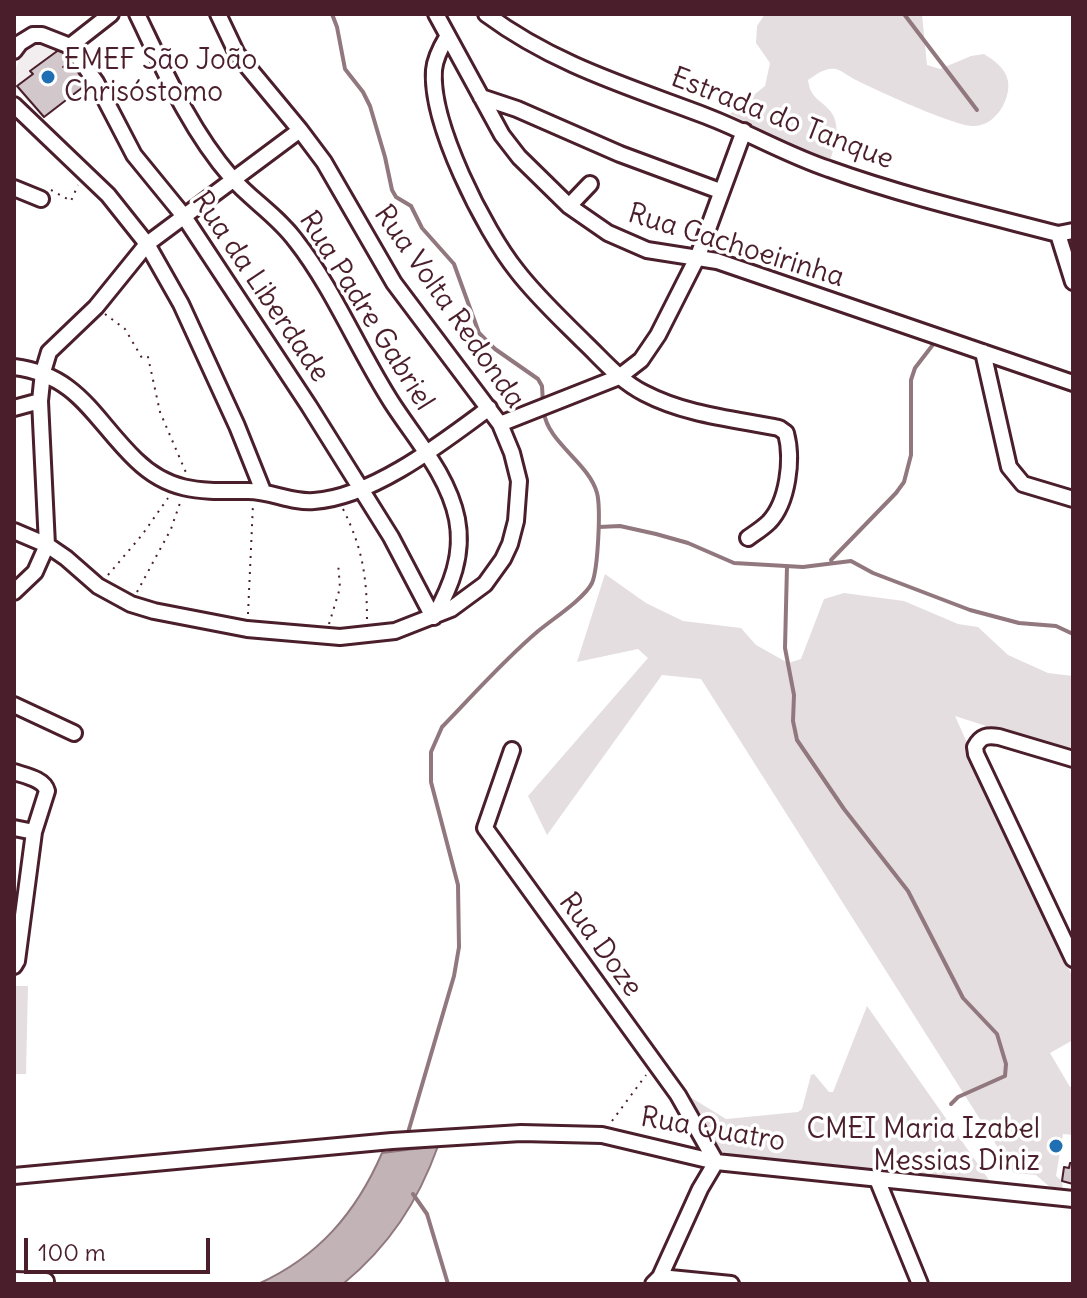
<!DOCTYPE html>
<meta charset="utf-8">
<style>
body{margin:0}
#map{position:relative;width:1087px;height:1298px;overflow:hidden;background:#fff;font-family:Delius,sans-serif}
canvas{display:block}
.frame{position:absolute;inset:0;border:16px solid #4a1f2b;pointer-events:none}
.scale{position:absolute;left:24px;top:1238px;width:186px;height:36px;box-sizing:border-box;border:4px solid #4a1f2b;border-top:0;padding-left:10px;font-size:24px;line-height:28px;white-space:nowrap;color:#4a1f2b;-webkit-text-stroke:6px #fff;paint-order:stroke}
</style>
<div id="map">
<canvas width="1087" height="1298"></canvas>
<div class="frame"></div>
<div class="scale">100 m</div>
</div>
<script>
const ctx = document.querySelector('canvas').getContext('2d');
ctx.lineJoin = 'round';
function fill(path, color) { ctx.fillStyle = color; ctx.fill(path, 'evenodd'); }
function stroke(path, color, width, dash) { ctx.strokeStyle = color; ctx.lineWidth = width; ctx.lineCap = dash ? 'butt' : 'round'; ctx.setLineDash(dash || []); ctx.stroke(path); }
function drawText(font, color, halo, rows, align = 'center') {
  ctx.font = font + ' Delius,sans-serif'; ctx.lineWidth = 7; ctx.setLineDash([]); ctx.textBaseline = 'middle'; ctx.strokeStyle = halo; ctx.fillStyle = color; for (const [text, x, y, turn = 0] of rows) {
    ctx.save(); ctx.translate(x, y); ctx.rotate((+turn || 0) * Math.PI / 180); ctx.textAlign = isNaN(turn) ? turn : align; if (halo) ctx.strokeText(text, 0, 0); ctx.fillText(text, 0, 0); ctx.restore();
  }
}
const built = new Path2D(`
 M48,42L58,45L88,84L44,119L16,88L14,73L23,50L33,44Z`);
const green = new Path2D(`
 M765,14H922L927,65L940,69L971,56L984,54C994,60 1006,69 1008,81C1011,100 995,126 974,126C956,127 878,91 858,81C851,78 843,71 836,69C824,67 816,75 808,80C811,100 820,98 831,112C842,127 834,148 829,164L730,114L765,86L770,63L756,43L757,26Z
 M605,574L646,603L683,621L741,628L756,645L788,663L801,659L824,599L844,593L904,601L958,624L978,627L1008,655L1048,673L1073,676V754L955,716L1073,978V1040L1050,1053L1070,1087L1073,1086V1135L1063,1134L1056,1176L1062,1181L1063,1190L1051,1188L1036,1175L1014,1173L701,679L662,675L547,835L528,796L648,658L638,649L577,662Z
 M14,986H28L26,1074H14Z
 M867,1006L994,1187L723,1156L682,1092L726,1119L798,1112L802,1109L811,1075L814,1074L829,1092H833Z`);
const water = new Path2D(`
 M438,1146C418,1202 389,1246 343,1284H258C318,1257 356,1213 382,1153Z`);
const stream = new Path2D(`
 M332,14L337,27L345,69L363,92L370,106L385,157L392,190L396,197L411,206L422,228L454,264L479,333L495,349L538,379L542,386L543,404
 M904,14L977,110
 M599,527L620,526L656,534L688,543L734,563L803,567L851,561L873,573L970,610L1019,623L1056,626L1073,634
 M831,560L896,493L904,482L911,455V380L915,368L935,342
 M787,566L785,648L794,695L793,721L797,740L844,809L908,891L963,998L997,1034L1006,1064L1005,1076L958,1097L951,1104
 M407,1136L454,976L459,947L458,885L431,782V752L442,727C473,695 504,660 537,632C551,620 584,599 592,583C598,569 601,508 597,493C589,463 547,442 544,412
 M413,1194L427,1214L448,1284`);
const building = new Path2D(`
 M60,49L70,62L63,67L72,63L87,84L44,117L17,86L33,74L30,71Z
 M1070,1163H1073V1184L1062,1181L1064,1167L1069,1168Z`);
const path = new Path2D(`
 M51,190L71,201L78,185
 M105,314L125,329L142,358L148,357L160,412L187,475
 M343,509C363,549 367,578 367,622
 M108,575L142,535L168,498
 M137,592L171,529L181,500
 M248,614L253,504
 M329,624L340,588L338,562
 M612,1121L646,1075`);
const minor = new Path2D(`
 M137,14C164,70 190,130 231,177C251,200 277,215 296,241C333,288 359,352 392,403C416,440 448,475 457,519C464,555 451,586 434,617
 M436,14L502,135L519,157L569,206L608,233L647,250L717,261L1073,383
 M486,14C555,65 627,86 706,116C748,132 787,155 829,169C904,196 981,214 1058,234L1073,231
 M447,37C441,47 435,58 434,70C430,123 484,230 517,271C537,297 561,319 584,342C603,360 620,381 644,393C686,415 734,419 779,428L786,433C793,459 788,502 769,522C763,528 755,533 748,538
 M70,46L111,14
 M14,51L20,43L33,35H42L70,46L96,82L134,155L183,215L309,406L391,537L433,617
 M481,97L517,109L620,154L720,191
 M14,105L108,195L147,244L181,304L237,426L263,491
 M14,188L41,199
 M569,206L590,184
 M1058,234L1073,282
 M983,352L1009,467L1023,484L1073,499
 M14,367C79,375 94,420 136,460C171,494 203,491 248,491C271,491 292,503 314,501C373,497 443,442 489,408
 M14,408L40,401
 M500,424L619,377L641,360L658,335L698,256L744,131
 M14,531L47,545L66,558L98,586L131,604L154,611L247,629L340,637L395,631L451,609L485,584L503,559L510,544L516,521L519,481L512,453L500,424L394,283L324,162L300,130L237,54L218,14
 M14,592L35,572L47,545L40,401L43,372L49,352L96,307L147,244L300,130
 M14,705L74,733
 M512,750L485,828L678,1095L716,1162
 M1073,759L999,737C987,735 981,736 975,747L976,754L1073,959
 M14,772C26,776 44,779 47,791L34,832L17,961L14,966
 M14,828L34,832
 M14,1176L392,1141L521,1133L602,1135L716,1162L1073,1199
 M877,1179L920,1284
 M660,1277L731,1284
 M14,1280L46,1281
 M653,1284L660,1277L700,1189L716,1162`);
const markers = [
 [48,77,8,"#1f6fb2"],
 [1056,1146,8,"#1f6fb2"]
];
const poiNames = [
 ["EMEF São João",64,61],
 ["Chrisóstomo",64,93],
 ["CMEI Maria Izabel",1040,1130,"right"],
 ["Messias Diniz",1040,1162,"right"]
];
const streetNames = [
 ["Estrada do Tanque",782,119,21],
 ["Rua Cachoeirinha",736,246,17],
 ["Rua da Liberdade",260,287,56],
 ["Rua Volta Redonda",449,307,55],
 ["Rua Padre Gabriel",366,311,58],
 ["Rua Doze",600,945,54],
 ["Rua Quatro",713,1130,10]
];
fill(built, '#f2eeef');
fill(green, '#e5dee0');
fill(water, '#c1b3b6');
stroke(water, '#91787e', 2);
stroke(stream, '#91787e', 4);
fill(building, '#d2c7cb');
stroke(building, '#4a1f2b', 2);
stroke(minor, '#4a1f2b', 20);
stroke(path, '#4a1f2b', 2, [2, 6]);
stroke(minor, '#fff', 14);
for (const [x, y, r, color] of markers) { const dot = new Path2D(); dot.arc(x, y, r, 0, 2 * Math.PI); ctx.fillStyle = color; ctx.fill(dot); stroke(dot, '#fff', 3); }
drawText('28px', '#4a1f2b', '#fff', poiNames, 'left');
drawText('28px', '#4a1f2b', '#fff', streetNames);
</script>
